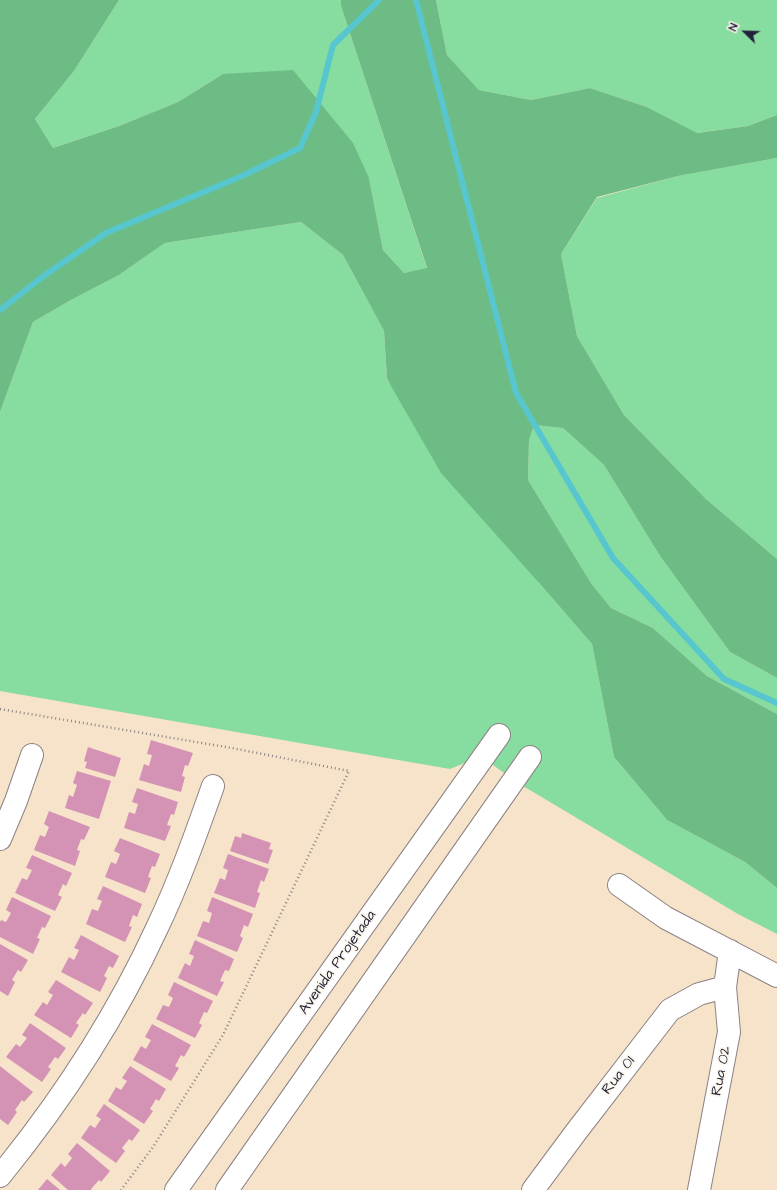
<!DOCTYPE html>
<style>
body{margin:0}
#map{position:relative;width:777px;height:1190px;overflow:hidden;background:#f6e3ca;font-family:"Architects Daughter",sans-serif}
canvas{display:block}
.north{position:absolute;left:725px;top:12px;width:40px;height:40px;-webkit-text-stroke:3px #fbf7ec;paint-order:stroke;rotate:293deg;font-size:11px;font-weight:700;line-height:16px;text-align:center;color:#22223b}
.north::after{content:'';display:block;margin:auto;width:14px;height:18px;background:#22223b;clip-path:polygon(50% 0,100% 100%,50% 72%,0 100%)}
</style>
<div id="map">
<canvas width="777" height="1190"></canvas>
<div class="north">N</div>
</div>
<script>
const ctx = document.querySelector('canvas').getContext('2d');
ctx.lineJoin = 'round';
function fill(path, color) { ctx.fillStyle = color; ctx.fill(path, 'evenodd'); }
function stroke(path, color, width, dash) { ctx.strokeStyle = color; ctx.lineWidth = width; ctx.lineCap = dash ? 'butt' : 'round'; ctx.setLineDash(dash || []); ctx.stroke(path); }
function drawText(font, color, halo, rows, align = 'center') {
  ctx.font = font + ' "Architects Daughter",sans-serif'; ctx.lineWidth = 3.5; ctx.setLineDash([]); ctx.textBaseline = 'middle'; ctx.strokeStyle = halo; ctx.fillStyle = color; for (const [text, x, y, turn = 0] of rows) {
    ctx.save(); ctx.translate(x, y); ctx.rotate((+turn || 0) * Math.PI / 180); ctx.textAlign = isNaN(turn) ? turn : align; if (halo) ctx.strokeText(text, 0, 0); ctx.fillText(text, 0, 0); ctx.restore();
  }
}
const green = new Path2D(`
 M119,0H341V6L427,269L404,273L383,250L369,178L223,74L178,102L119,126L53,148L35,119L74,71Z
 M436,0H777V115L748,126L696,133L647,107L590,88L531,100L479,90L447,55Z
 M777,158V559L706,499L624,415L577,336L561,254L597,198L678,176Z
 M301,222L343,255L384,331L387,380L540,584L592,644L614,757L667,820L745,862L777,888V934L738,914L518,783L486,760L467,762L450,769L0,691V412L33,322L71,300L119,275L165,243Z
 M534,425L563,428L604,465L660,556L730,652L777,678V714L707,676L653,628L611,608L591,583L528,480L529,440Z`);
const forest = new Path2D(`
 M0,0H119L74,71L35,119L53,148L119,126L178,102L223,74L293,70L353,143L369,178L383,250L404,273L427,268L341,6V0H436L447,55L479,90L531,100L590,88L647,107L697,133L748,126L777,115V158L678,176L597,197L561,254L577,336L624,415L706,499L777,559V678L730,652L660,556L604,465L563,428L534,425L529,440L528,480L591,583L611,608L653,628L707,676L777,714V888L745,862L667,820L614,757L592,644L540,584L441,473L387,379L384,331L343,255L301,222L165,243L119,275L71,300L33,322L0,412Z`);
const stream = new Path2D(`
 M416,0L516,393L613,558L724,679L777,703
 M0,310L45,275L106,233L242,176L300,148L316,112L333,45L379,0`);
const building = new Path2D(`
 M151,740L193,753L188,766L185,765L182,776L185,777L181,792L139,780L144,764L149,766L152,755L147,754Z
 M88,747L121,758L115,777L85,768L87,762L84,761Z
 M77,771L111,781L99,819L65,808L69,795L73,797L77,785L73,783Z
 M137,788L178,802L174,815L171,814L167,825L171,826L165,841L124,828L129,812L135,814L138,804L132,802Z
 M49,811L90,827L84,840L81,839L77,850L80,851L75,866L34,850L40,835L45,837L49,827L44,824Z
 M242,833L271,843L269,849L273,850L268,864L230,851L235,836L241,838Z
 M120,838L160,854L155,867L152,866L148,877L151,878L145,893L105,877L111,862L116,864L120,854L114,851Z
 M228,854L269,869L264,882L261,880L257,892L260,893L255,908L214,893L220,878L225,880L228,870L223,868Z
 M32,855L72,873L66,886L63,884L58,895L62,897L55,911L15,893L22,878L27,880L32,870L26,868Z
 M103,886L142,904L137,917L133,915L129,926L132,927L125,942L86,924L92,909L98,911L102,901L97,899Z
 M12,897L51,916L45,928L42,927L37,938L40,939L33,954L0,937V922L1,920L6,922L11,913L6,910Z
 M212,897L253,914L248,927L244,925L240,936L243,938L237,952L197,936L203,921L209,923L212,913L207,911Z
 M81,935L119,956L113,968L109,966L104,976L107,978L100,992L61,972L69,957L74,960L79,950L74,948Z
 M195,940L234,959L229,971L225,970L220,981L224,982L217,996L178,978L185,963L190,966L194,956L189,954Z
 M0,944L28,960L21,972L18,970L12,980L15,982L8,996L0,991Z
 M56,980L93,1003L85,1015L83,1013L76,1023L79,1025L71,1038L34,1015L43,1002L47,1005L53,995L48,992Z
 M174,982L213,1001L207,1013L204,1012L199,1023L202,1025L195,1038L156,1019L163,1005L169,1007L173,998L168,995Z
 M30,1023L66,1048L58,1059L55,1057L48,1067L51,1069L42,1082L6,1057L16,1044L20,1047L27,1038L22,1035Z
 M152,1024L191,1045L184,1057L181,1055L175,1066L179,1068L171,1081L133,1060L141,1046L146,1049L151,1040L145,1037Z
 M0,1066L33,1092L24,1102L22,1100L15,1110L17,1112L8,1125L0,1119Z
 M130,1066L166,1089L159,1101L156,1099L150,1109L153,1111L144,1124L108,1101L116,1087L121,1090L127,1081L122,1078Z
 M104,1104L140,1130L132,1141L129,1139L122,1148L125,1151L116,1163L81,1138L90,1125L95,1128L101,1119L96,1116Z
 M77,1143L110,1171L101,1182L99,1180L91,1189L92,1190H68L51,1175L61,1163L65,1167L72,1158L68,1154Z
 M47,1179L60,1190H38Z`);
const path = new Path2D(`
 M0,709L232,748L349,771L223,1035L153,1147L121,1190`);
const minor = new Path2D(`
 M0,839L16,801L32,755
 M619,885L666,918L777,976
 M0,1176C62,1100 116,1017 157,928C179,882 196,834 213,786
 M176,1190L499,735
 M227,1190L530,757
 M533,1190L576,1132L670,1010L699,994L725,987
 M699,1190L729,1032L725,987L730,951`);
const streetNames = [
 ["Avenida Projetada",338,963,-55],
 ["Rua 02",722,1071,-79],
 ["Rua 01",619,1076,-52]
];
fill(green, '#87dc9f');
fill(forest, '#6dbc86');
stroke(stream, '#58c6ce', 6);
fill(building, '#d493b4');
stroke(minor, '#8c8282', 24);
stroke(path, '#8c8282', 2.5, [1, 3]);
stroke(minor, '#fff', 22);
drawText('15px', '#22223b', '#fbf7ec', streetNames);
</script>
